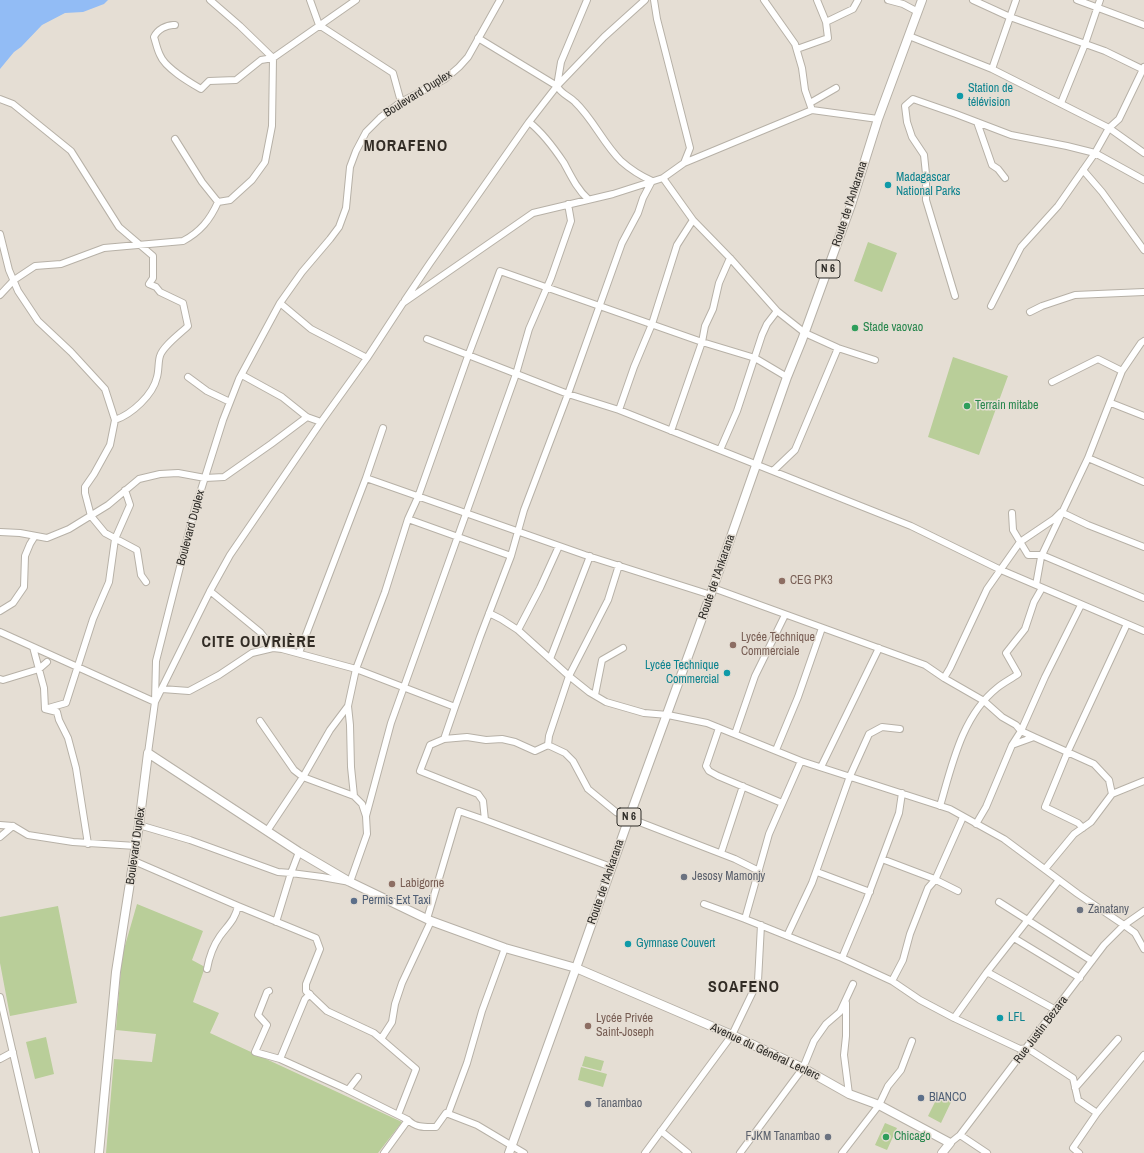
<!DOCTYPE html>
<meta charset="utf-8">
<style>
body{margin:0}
canvas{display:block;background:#e5ded4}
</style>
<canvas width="1144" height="1153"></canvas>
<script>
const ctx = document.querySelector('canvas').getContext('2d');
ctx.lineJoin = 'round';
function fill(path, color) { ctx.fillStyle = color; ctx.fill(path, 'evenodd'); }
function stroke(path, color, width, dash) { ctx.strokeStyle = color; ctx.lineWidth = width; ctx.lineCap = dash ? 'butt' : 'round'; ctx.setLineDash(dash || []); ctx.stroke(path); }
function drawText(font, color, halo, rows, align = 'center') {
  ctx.font = font + ' "Archivo Narrow",sans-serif'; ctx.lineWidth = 3; ctx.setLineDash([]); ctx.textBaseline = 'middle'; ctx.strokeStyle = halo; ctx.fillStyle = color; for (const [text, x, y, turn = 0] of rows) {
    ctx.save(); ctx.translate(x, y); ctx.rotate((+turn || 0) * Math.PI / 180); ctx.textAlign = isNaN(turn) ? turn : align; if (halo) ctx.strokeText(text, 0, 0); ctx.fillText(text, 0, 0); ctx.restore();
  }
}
const green = new Path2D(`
 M868,242L897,253L882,292L854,281Z
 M953,357L1008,376L979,455L928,437Z
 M137,904L203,931L192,960L205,967L193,1002L219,1013L210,1033L402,1122L378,1153H106L114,1059L152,1062L156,1034L116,1030L122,956Z
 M58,906L77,1003L10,1016L0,963V917Z
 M46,1037L54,1074L35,1079L26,1042Z
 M585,1056L604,1061L601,1071L582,1066Z
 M581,1067L607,1074L603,1087L578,1080Z
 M939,1094L952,1100L941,1123L928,1116Z
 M885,1123L897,1128L887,1150L875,1145Z`);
const water = new Path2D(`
 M0,0H108L104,4L83,12L65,13L42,25L21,47L14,52L0,69Z`);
const minor = new Path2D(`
 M210,0L240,26L273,58
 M310,0L319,25L393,73L401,102
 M654,0L657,19L690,148L684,163
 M764,0L795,44L802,68L805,90L812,110
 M817,0L826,22
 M888,0L903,4L918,12
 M973,0L1010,17L1105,51L1144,70
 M1077,0L1144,25
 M175,25C167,24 157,30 154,37C156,43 157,49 160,55C165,68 189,82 201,89L209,81L236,80L261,60L273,58
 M909,36L992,69L1109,128L1144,153
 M797,49L828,38L826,22L853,9L858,0
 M992,69L1016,0
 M557,86L561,62L587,0
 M0,99L13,104L71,151L119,227L153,256V278L149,284L156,287L160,292L183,303L188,326C181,333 163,346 160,356C158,362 159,370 157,377C153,395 132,414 115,420
 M810,103L836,88
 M1061,103L1085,44L1100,0
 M529,122C543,133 554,148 564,163C571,176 577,189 588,199
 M977,122L992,165L998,169L1005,178
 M175,139L202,182L218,202
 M1083,170L1102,192L1144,250
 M663,178L693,220L730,258L777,311L805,333L838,348L875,360
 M0,234L9,270L18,291L38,321L71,352L105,389L115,420L110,445L94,474L85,487V493L91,516L105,533L137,550L141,575L146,582
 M0,295L14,280L35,266L61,264L104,248L183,241C200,232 210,220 218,202L230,200L252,180L265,162L272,126L273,58L356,0
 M955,296L926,200V174L924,155L912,137L907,122L905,106L913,99L956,114L1011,135L1067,146L1095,153L1144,180
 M405,300L430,263L529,122L557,86L604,37L645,0
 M280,303L311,329L367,358
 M991,306L1021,247L1058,206L1095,153L1109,128L1119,119L1144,67
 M1030,312L1042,306L1075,295L1144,292
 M427,339L568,394L619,410L911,526L1001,570L1144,631
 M242,375L282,397L307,417L321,422
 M188,377L207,391L230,402
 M1052,382L1098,359L1122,371L1141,343L1144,341
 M1111,403L1144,416
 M619,410L634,367L652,324L677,245L693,220
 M383,428L366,478L585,555L711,595
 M671,431L702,342L705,326L713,309L719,283L730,258
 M720,450L737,411L762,335L767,324L777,311
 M1088,458L1144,482
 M773,471L795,450L838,348
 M1012,513L1013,530L1028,555H1042L1144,598
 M408,519L511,556
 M0,532L20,533L47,538L69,529L108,505L139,479L160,474L178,473L205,478L224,477L271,444L307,417
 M1036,585L1041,557L1088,458L1122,371
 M713,588L925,665L944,678L950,668L987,589L1020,542L1054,519L1061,512L1088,525L1144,547
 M210,591L260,632L273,648
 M0,611L13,603L24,587L25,556L30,544L35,536
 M489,613L501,619L518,630L569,676L589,692L606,702L644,713L668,715L707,723L801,761L950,809L1004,839L1078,894L1124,925L1135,933L1144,949
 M518,630L540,588L559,546
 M0,632L155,702L210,591L230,555L321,422L367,358L403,303L533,213L613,194L663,178L684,163L812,110L878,119
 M33,647L44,688L45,709L57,712L59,720L68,738L76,768L88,844
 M299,653L366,478
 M550,659L590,556
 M944,678L984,701L1002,717L1016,725L1021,731L1034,737
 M0,679L3,680L39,669L47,662
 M162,689L189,691L219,675L252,653L273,648L282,649L356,669L455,707L480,637L511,556L524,510L568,394L622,243L638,213L643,198L652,181C641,176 630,169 621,161C603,143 593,119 575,102C569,96 561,94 557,86L478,38
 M595,695L602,660L623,648
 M455,707L444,739L430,745L420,771L478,794L483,801L485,820L611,867
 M45,709L66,703L93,619L109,582L115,539L130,505L125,490
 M260,721L294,770L303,777L354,796
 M719,728L706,766L709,771L718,776L782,803
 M735,734L755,676L785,615
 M444,739L467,737L486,740L502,739L515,742L535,751L548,745L549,736L569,676L608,600L619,565
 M548,745L565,753L573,761L588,789L616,812L629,818L735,859L759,871
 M1012,745L1021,731L1045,677L1081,605
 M776,750L798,697L822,628
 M148,753L155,702L156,661L194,512L223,420L239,379L280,303L302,272L330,239L339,227L346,208L350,167L356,151L366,132L380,118L401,102L445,79L459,67L468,57L500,0
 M821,767L879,648
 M1112,794L1144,781
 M940,806C952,765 962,716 997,688C1003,683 1011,679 1018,674L1006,653L1025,629L1034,602L1042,588
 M366,816L362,804L354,796L351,767L350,725L348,706L356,669L385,592L408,519L418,497L468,356L500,271L702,342L755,358L787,377
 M976,824L986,807L1012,745L1034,737L1094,764L1109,780L1112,794L1091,822L1074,834L1045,869
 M0,825L13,826L28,835L73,842L136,846
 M139,825L190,840L278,872L291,873L299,852
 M1083,828L1078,823L1045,807L1068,751L1127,624
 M267,831L303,777L330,730L348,706
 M0,837L13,826
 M721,853L743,786
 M882,859L932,878L958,891
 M134,861L238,906L316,938L320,949L306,984V991L327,1011L374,1033L416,1069L398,1115
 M817,872L870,892
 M999,902L1092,961
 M704,904L745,919L842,958L892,981L920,1000L954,1018L1020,1049L1027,1048L1073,1078L1078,1100L1097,1113L1144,1055
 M427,919L459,811L485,820
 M745,919L769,834L801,761
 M276,922L291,873L322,877L350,882L367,834L366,816L391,723L516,374L529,329L551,278L571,221L568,204
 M787,936L812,883L850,776L869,734L882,727L900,729
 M1014,938L1080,978
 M842,958L866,901L899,813L902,793
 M207,969C209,958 213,946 220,936C228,925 235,920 238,906
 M987,972L1056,1010
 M892,981L903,960L910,934L928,888L935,880L963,817
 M269,991L267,992L258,1015L267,1025L255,1052L280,1059
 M310,994L305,999L280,1059L344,1088L408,1120L384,1153
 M0,997L36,1153
 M846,1003V1036L844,1055L849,1094
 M954,1018L987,972L1059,880
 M381,1039L392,1022L395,1004L402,983L431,921
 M0,1059L13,1052
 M1075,1088L1118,1039
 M348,1090L358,1077
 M448,1114L467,1063L482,1011L505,948
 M408,1120C416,1128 425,1127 436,1127L446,1113L477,1125L524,1153
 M661,1131L688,1153
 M960,1135L987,1153
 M950,1143L960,1135L1104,945L1124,925L1144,911
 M645,1153L732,1035L758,981L761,925
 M740,1153L803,1068L814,1041L826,1024L840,1012L853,984
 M842,1153L879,1105L888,1086L901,1070L912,1041
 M1079,1153L1073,1148L1097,1113`);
const major = new Path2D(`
 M99,1153L116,972L139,825L148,753L299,852L350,882L431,921L505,948L576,968L732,1035L803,1068L849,1094L879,1105L950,1143L942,1153
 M509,1153L576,968L629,818L713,588L787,377L802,340L851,205L878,119L922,0`);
const markers = [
 [960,96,4,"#0f9aa8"],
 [888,185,4,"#0f9aa8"],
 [855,328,4,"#2e9e5b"],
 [967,406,4,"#2e9e5b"],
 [782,581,4,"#8d6e63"],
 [733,645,4,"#8d6e63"],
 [727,673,4,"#0f9aa8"],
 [684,877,4,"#6b7280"],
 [392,884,4,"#8d6e63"],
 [354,901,4,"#5c6f8a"],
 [1080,910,4,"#6b7280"],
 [628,944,4,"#0f9aa8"],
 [1000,1018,4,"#0f9aa8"],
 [588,1026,4,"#8d6e63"],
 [921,1098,4,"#5c6f8a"],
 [588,1104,4,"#6b7280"],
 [828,1137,4,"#6b7280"],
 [886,1137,4,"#2e9e5b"]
];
const shields = [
 [828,269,24],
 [629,817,24]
];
const shieldNames = [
 ["N 6",828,269],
 ["N 6",629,817]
];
const cultureNames = [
 ["Station de",968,89],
 ["télévision",968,103],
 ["Madagascar",896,178],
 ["National Parks",896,192],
 ["Lycée Technique",719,666,"right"],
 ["Commercial",719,680,"right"],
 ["Gymnase Couvert",636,944],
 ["LFL",1008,1018]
];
const streetNames = [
 ["Boulevard Duplex",418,94,-32],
 ["Route de l'Ankarana",850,204,-72],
 ["Boulevard Duplex",191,528,-75],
 ["Route de l'Ankarana",717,577,-71],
 ["Boulevard Duplex",136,846,-82],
 ["Route de l'Ankarana",606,882,-71],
 ["Rue Justin Bezara",1041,1030,-53],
 ["Avenue du Général Leclerc",765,1052,25]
];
const leisureNames = [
 ["Stade vaovao",863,328],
 ["Terrain mitabe",975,406],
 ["Chicago",894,1137]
];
const educationNames = [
 ["CEG PK3",790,581],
 ["Lycée Technique",741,638],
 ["Commerciale",741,652],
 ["Labigorne",400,884],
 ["Lycée Privée",596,1019],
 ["Saint-Joseph",596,1033]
];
const worshipNames = [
 ["Jesosy Mamonjy",692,877],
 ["Zanatany",1088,910],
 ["Tanambao",596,1104],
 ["FJKM Tanambao",820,1137,"right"]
];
const serviceNames = [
 ["Permis Ext Taxi",362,901],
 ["BIANCO",929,1098]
];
const districtNames = [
 ["MORAFENO",406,147],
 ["CITE OUVRIÈRE",259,643],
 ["SOAFENO",744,988]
];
fill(green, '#b9ce99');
fill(water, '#92bcf5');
stroke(minor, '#b7b1a7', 8);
stroke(major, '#b7b1a7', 10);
stroke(minor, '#fff', 6);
stroke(major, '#fff', 8);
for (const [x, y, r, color] of markers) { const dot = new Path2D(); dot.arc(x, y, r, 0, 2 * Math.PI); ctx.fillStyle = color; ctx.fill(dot); stroke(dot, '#e5ded4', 1.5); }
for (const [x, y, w] of shields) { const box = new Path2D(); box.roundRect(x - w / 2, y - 9, w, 18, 3); ctx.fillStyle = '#e5ded4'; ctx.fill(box); stroke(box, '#2d2b27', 1); }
drawText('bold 11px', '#2d2b27', null, shieldNames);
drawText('12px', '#0d838f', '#e5ded4', cultureNames, 'left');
drawText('12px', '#2d2b27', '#e5ded4', streetNames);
drawText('12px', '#27864d', '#e5ded4', leisureNames, 'left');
drawText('12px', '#785e54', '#e5ded4', educationNames, 'left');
drawText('12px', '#5b616d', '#e5ded4', worshipNames, 'left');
drawText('12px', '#4e5e75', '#e5ded4', serviceNames, 'left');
ctx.letterSpacing = '1px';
drawText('bold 16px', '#322c25', '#e5ded4', districtNames);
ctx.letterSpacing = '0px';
</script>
